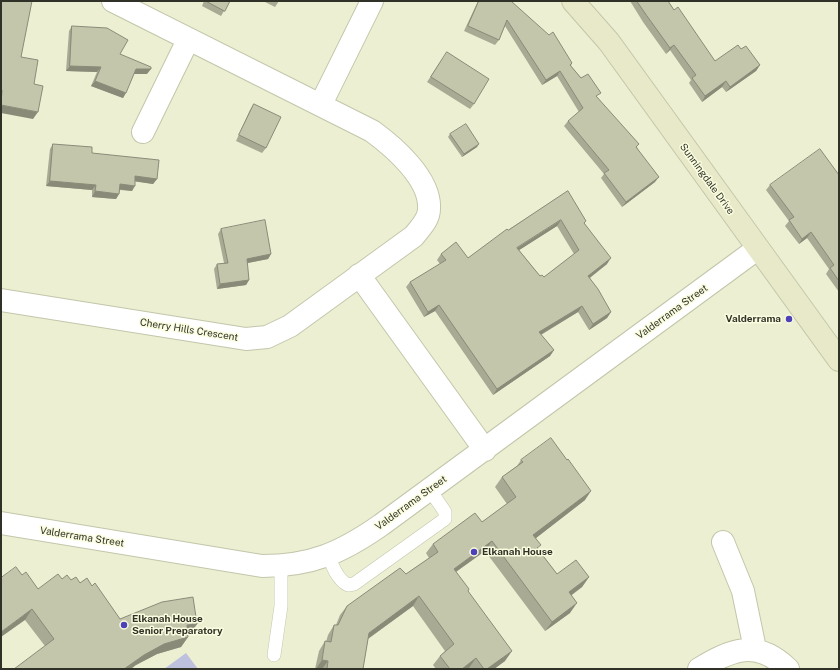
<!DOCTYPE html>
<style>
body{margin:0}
#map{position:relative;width:840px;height:670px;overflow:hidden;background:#ecefd2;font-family:"Public Sans",sans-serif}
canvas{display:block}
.frame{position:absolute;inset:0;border:2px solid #313227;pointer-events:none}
</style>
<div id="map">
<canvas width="840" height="670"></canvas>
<div class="frame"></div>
</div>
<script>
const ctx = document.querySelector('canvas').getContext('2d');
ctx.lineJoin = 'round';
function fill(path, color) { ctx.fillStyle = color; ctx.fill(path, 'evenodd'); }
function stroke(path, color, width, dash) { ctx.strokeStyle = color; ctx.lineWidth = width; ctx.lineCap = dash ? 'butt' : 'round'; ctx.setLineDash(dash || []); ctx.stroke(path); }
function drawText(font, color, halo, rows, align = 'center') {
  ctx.font = font + ' "Public Sans",sans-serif'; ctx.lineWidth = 3; ctx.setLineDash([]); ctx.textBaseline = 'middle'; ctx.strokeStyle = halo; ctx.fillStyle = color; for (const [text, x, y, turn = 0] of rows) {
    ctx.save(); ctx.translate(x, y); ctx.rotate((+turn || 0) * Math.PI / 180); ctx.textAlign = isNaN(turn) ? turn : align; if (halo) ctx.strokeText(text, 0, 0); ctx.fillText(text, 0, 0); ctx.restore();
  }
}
const green = new Path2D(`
 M186,653L198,669H164Z`);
const lane = new Path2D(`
 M329,555C331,565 338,580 348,585L354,584L445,519V512L430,490
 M274,655L281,606V566`);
const street = new Path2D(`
 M321,104L372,1
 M143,132L188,40
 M359,275L485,450
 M1,300L246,339L267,337L290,326L414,236C420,228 429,220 429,209C431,179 394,147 372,131L113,1
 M1,523L262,566C311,566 341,553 381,525L757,249
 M723,542L743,591L755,649
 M699,669C732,649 757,639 788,669`);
const secondary = new Path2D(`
 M573,1L609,42L839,360`);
const wall = new Path2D(`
 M204,1H230L221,16L202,6Z
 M263,1H279L275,7Z
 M478,1H511L572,63L571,66L598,98L637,147L655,182L622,207L601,178L604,174L564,126L568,121L579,112L557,76L542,85L505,26L499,40L495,45L464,31Z
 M630,1H668L674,10L715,61L741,49L760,65L756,71L726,92L722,87L702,102L689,83L691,80L670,50L666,54L643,22Z
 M72,26L120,54L147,74H134L123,98L91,86L97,72L66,71L69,31Z
 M443,58L474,104L470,109L427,82Z
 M254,104L266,148L262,153L236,141L250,110Z
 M450,134L477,147L462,157L448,137Z
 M53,144L92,153L157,179L153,184L135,181L132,191L120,190L119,194L116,199L92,197V190L46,186L50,149Z
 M839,175V292L826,274L829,269L807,238L799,244L785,226L789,221L766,190L770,185Z
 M568,191L585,224L607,264L590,278L611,312L607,318L589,330L578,312L541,335L554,350L550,356L493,395L435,311L424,317L406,287L410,282L440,264L437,260L441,254L468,258L508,230ZM557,226L574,254L544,277L540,276L519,250Z
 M221,229L271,254L268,259L247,263L249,280L246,285L217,289L214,269L217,264L224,263L218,234Z
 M521,460L585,500L536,538L538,549L557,574L589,577L582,587L572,595L570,613L545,631L485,551L456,572L468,591L505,661L494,669H470L469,668L468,669H436L433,665L440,656L445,651L413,606L368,639L363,669H315L319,651L325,641L326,642L328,635L334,625H336L340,615L347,606L406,574L429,558L426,553L433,544L482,522L507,504L495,487L502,477L517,466Z
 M22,575L38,589L62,579L71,580L92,586L120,619L197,624L190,634H188V637L181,647L157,654L136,665L45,646L25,620Z`);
const shadedWall = new Path2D(`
 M674,45L670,50L666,54L670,48Z
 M760,65L756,71L726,92L730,87Z
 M70,66L101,67L97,72L66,71Z
 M136,69H151L147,74H133Z
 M560,71L557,76L542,85L546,80Z
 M95,81L126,93L123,98L91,86Z
 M726,81L722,87L702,102L705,96Z
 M1,105L38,112L33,119L1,113Z
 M479,144L477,147L462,157L464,154Z
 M135,176L157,179L153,184L132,181Z
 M659,177L655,182L622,207L626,202Z
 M50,181L96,185L92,190L46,186Z
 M120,184L135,186L132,191L117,189Z
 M95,191L119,194L116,199L92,197Z
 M561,220L557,226L513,254L517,248Z
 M811,232L807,238L799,244L802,239Z
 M271,254L268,259L243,264L247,259Z
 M611,258L607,264L584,282L588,276Z
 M249,280L246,285L217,289L220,284Z
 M439,305L435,311L424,317L428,312Z
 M582,306L578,312L535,338L539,332Z
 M611,312L607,318L589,330L593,324Z
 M554,350L550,356L493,395L497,389Z
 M591,491L585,500L527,545L533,535Z
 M492,541L485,551L447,578L454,569Z
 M589,577L582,587L563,601L569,592Z
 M419,596L413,606L362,643L369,633Z
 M577,603L570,613L545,631L552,622Z
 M32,609L25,620L1,637V632Z
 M197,624L190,634L180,635L187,625Z
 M188,637L181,647L157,654L136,665L131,669H124L144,655L164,644Z
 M512,651L505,661L494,669H487Z
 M476,658L469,668L468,669H462Z
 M322,660L328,661L322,669H316Z`);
const building = new Path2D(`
 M1,1H32L21,57L38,60L34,84L43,86L38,112L1,105L2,90H1Z
 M206,1H230L225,11Z
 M479,1H511L549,35L553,32L572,63L570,65L581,78L588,74L601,93L596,96L639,144L636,147L659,177L626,202L604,173L609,170L568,121L583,108L560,71L546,80L507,20L499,40L468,26Z
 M637,1H668L674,10L678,7L715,61L738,45L741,49L746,46L760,65L730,87L726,81L705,96L692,78L696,75L674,45L670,48L647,16Z
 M72,26L107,28L128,40L120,54L151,67V69H136L126,93L95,81L101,67L70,66Z
 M447,52L489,79L474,104L431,77Z
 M254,104L281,117L266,148L239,135Z
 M466,124L479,144L464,154L450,134Z
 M53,144L92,147V153L159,160L157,179L135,176V186L120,184L119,194L95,191L96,185L50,181Z
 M820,149L839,175V281L830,268L834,265L811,232L802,239L789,220L794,217L770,185Z
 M568,191L586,221L584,223L611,258L588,276L598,289L611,312L593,324L582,306L539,332L554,350L497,389L439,305L428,312L410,282L446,260L441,254L456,242L468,258L507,229L508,230ZM561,220L579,250L544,277L542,275L540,276L517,248Z
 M265,220L271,254L247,259L249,280L220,284L217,264L228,263L221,229Z
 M551,438L567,460L568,459L591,491L533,535L541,545L537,548L557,574L576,560L589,577L569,592L577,603L552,622L492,541L454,569L469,589L468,591L512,651L487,669H484L476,658L462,669H450L440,656L454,644L419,596L369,633L363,669H327L328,661L322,660L325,641L331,642L334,625H338L347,606L400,568L406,574L438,552L433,544L475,513L482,522L516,497L502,477L523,462L521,460Z
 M16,567L22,575L26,572L38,589L58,574L62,579L67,575L71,580L76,577L80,583L87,578L92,586L95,583L120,619L162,602L193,597L197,624L187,625L188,637L164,644L144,655L124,669H14L54,639L32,609L1,632V578Z`);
const markers = [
 [789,319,4,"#4d41b8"],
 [474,552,4,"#4d41b8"],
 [124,625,4,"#4d41b8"]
];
const streetNames = [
 ["Sunningdale Drive",707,179,54],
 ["Valderrama Street",672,312,-36],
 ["Cherry Hills Crescent",189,330,9],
 ["Valderrama Street",411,503,-36],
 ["Valderrama Street",82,537,9]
];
const poiNames = [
 ["Valderrama",781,319,"right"],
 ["Elkanah House",482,552],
 ["Elkanah House",132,619],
 ["Senior Preparatory",132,631]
];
fill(green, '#bec1dd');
stroke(lane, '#c3c6aa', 14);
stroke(street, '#c3c6aa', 24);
stroke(secondary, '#c3c6aa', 24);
stroke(lane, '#fff', 13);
stroke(street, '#fff', 22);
stroke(secondary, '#e8e9c8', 22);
fill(wall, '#a9aa93');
fill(shadedWall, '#898b78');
fill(building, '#c4c6ab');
stroke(building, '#898b78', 1);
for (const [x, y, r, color] of markers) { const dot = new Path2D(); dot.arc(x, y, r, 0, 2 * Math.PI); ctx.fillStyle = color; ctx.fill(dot); stroke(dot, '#fafcdf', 1.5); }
drawText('10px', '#313227', '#fafcdf', streetNames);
drawText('bold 10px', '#313227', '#fafcdf', poiNames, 'left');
</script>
